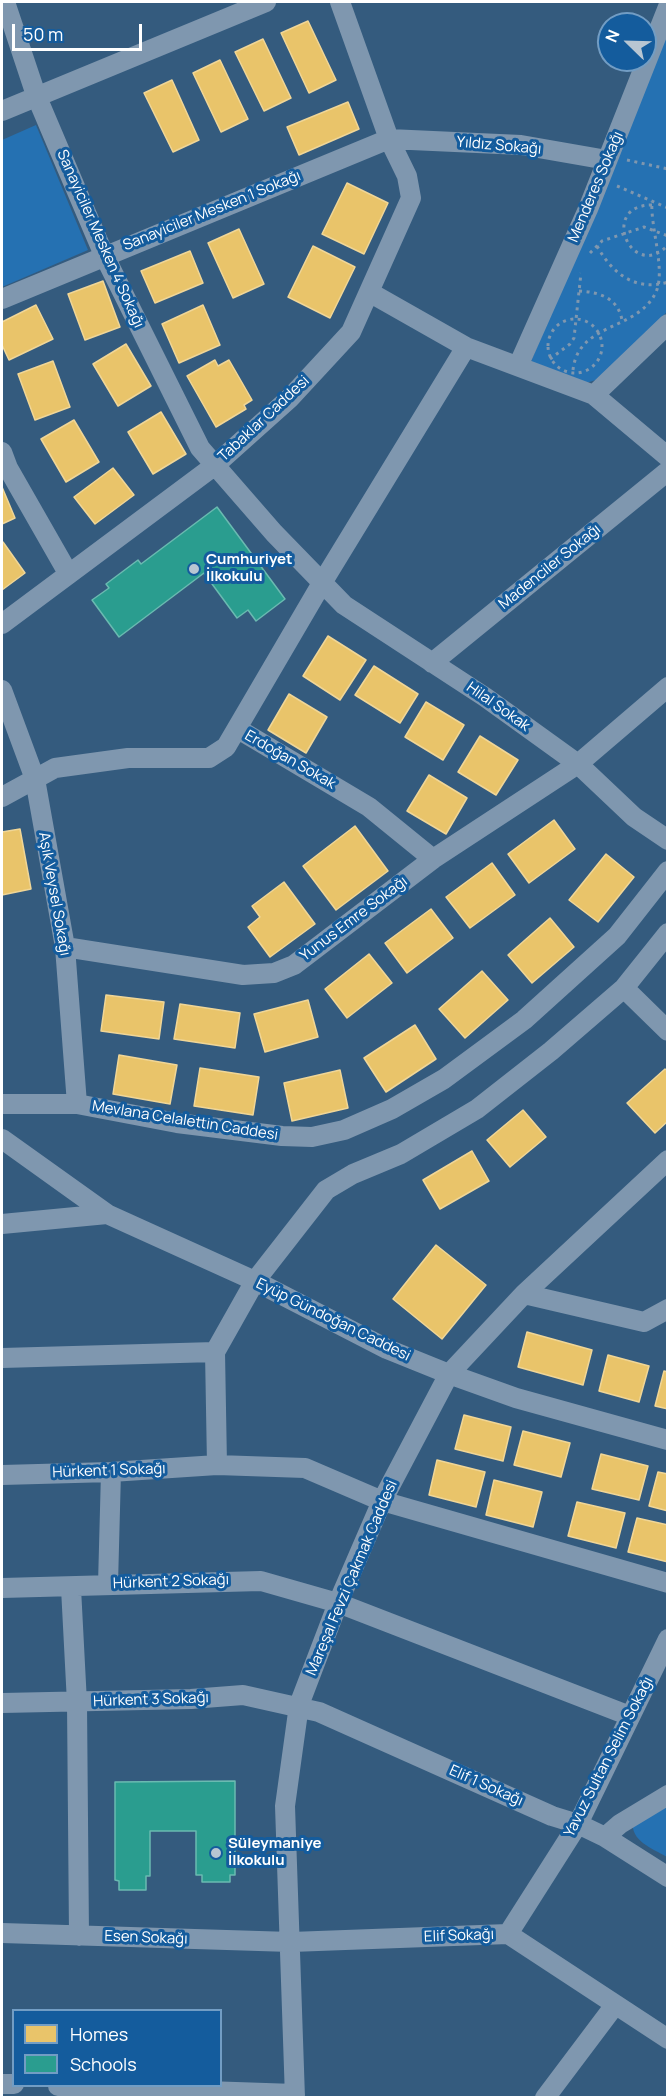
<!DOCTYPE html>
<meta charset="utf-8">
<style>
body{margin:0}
#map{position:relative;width:669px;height:2099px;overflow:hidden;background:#345b7e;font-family:Manrope,sans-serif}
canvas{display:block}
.frame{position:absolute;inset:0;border:3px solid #fff;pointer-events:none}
.legend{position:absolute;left:12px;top:2009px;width:210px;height:78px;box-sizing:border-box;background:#145c9d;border:2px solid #729dc4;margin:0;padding:8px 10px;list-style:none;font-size:18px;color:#fff}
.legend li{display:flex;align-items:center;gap:12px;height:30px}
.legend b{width:30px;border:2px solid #729dc4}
.north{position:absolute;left:597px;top:12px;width:60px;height:60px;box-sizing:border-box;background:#145c9d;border:2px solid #729dc4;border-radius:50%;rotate:293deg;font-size:16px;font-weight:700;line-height:24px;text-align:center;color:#fff}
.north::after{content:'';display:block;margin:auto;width:21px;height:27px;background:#b8c6d2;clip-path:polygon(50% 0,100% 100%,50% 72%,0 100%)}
.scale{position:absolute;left:12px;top:24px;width:130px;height:27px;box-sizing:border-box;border:3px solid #fff;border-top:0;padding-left:8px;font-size:18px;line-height:21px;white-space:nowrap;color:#fff;-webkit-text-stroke:4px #145c9d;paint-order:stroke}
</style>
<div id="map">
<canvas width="669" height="2099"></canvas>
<div class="frame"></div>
<ul class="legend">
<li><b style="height:16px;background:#e9c46a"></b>Homes</li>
<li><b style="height:16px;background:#2a9d8f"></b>Schools</li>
</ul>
<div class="north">N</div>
<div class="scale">50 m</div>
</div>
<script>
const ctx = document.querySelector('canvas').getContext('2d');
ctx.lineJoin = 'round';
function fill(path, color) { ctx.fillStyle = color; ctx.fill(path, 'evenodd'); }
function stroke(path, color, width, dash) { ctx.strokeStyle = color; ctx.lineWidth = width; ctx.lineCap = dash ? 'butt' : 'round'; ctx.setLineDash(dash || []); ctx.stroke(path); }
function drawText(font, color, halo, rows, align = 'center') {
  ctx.font = font + ' Manrope,sans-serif'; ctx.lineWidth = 6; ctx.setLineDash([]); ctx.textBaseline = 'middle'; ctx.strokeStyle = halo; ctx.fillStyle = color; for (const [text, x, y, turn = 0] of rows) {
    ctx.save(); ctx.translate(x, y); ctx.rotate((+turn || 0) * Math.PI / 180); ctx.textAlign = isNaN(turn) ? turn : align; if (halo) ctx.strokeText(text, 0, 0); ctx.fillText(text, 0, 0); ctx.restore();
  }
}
const green = new Path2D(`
 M667,32V312L599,379L586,383L530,364Z
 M36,125L88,250L2,287V140Z
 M667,1800V1857C652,1848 630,1841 633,1821Z`);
const homes = new Path2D(`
 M308,21L336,80L309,93L281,33Z
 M263,39L291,98L264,111L235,52Z
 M220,60L248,119L221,132L193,73Z
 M172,80L199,140L173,152L144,93Z
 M348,102L359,129L299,155L287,127Z
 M347,183L388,203L364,254L322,234Z
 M239,229L264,284L233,298L208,243Z
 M313,246L355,267L330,318L288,297Z
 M190,251L203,283L155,303L141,271Z
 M103,281L120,327L85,340L68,294Z
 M36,305L53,339L9,360L2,345V322Z
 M203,305L220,345L179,363L162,324Z
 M126,344L151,386L118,406L93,364Z
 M215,360L218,366L229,360L252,400L244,405L246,409L216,427L187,376Z
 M53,361L70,407L35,420L18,374Z
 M161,412L186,454L153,474L128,432Z
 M74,420L99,462L66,482L41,439Z
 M113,468L134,495L95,524L74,497Z
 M2,487L15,518L2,524Z
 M3,542L25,573L2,590V543Z
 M328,636L366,660L340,700L303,676Z
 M374,666L418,694L400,723L355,695Z
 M289,694L327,717L306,753L268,730Z
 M426,702L464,725L443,760L405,737Z
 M480,736L518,760L496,795L458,772Z
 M429,775L467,798L446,834L407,811Z
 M554,820L575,849L529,883L508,854Z
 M355,826L388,871L336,910L303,866Z
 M20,829L31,889L2,895V832Z
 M606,854L634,877L598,922L569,900Z
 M492,863L515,895L470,928L446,897Z
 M284,882L315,924L270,957L248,927L260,917L252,906Z
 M431,909L453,938L407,973L385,943Z
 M550,918L574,947L532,983L508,955Z
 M369,954L392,983L347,1018L325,989Z
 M482,971L508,1000L465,1038L439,1009Z
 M106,995L164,1002L159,1039L101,1031Z
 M308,1000L318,1037L265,1052L254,1014Z
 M180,1004L240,1013L235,1048L174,1039Z
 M415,1025L436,1059L386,1092L364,1058Z
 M119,1055L177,1065L170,1104L113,1094Z
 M200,1068L259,1077L253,1115L194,1106Z
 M665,1069L668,1071V1121L655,1133L627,1103Z
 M340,1070L348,1108L292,1121L284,1083Z
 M523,1110L546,1137L510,1167L487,1140Z
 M472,1151L489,1181L440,1209L423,1180Z
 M436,1245L486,1285L442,1339L393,1299Z
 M527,1332L592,1350L583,1385L518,1367Z
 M608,1355L649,1366L639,1402L599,1391Z
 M664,1371L668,1372V1409L655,1406Z
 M464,1415L511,1427L503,1461L455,1449Z
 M523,1431L570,1443L561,1477L514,1465Z
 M601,1454L648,1466L639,1500L592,1489Z
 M437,1460L485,1472L476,1507L429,1495Z
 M658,1472L668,1474V1511L649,1506Z
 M494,1480L542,1492L533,1527L486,1515Z
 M577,1502L625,1513L616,1548L568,1536Z
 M637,1518L668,1525V1562L628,1552Z`);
const schools = new Path2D(`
 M217,507L285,599L256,621L248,610L237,618L204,573L119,637L92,600L109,588L106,584L138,560L141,564Z
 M235,1781V1875H230V1882H202V1875H196V1831H150V1876H146V1890H119V1881L115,1880V1782Z`);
const path = new Path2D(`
 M627,160L668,169
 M617,186L668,208
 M652,205C598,205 632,283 668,245
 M597,246C612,273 635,292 668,282
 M590,253L602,241L644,227L668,236
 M579,291C599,292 618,298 622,320
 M548 346a27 27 0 1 1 54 0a27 27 0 1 1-54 0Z
 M550,359L570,344L574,338L581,273
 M573,370C578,322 638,331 656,292C666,270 650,227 652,201`);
const minor = new Path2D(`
 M5,2L36,95L104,255L200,448L274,533L344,605L485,697L578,764L634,817L668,840
 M2,111L266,2
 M369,292L466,347L594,395L668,457
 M2,299L389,139L521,145L607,160
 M519,364L588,209L668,7
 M594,395L668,324
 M2,452L8,468L68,573
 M2,624L214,466L290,398L351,332L411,198L407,176L389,139L340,2
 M432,663L668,471
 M2,690L35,779L65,947L77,1104
 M238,729L369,807L433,859
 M2,797L55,768L128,758H209L226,747L322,583L466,347
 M65,947L243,975L274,973L294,965L433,859L578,764L668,687
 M624,988L668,1031
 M2,1104H77L177,1123L282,1136L312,1137L344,1130L392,1109L444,1079L524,1020L617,936L668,871
 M2,1139L107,1214
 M2,1224L107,1214L255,1281L387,1349L449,1374L516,1398L668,1440
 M524,1294L644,1322L668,1309
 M2,1358L215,1352
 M217,1465L215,1352L255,1281L326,1190L353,1174L401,1154L477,1109L551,1051L624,988L668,933
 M2,1475L111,1472L217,1465L305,1468L382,1501L668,1583
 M108,1584L111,1472
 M2,1588L261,1581L338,1603L630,1716
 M71,1588L77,1703L79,1936
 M2,1703L191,1699L243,1695L319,1712L552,1816L578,1824L605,1837L668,1877
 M605,1837L620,1824L668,1795
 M2,1933L291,1942L508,1934L668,2039
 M508,1934L578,1824L668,1639
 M2,2084H14
 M58,2086L295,2094
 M295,2098L285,1806L299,1705L338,1603L382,1501L449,1374L524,1294L668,1160
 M545,2098L615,2005`);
const markers = [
 [194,569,6,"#b8c6d2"],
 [216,1853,6,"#b8c6d2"]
];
const streetNames = [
 ["Yıldız Sokağı",499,146,5],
 ["Menderes Sokağı",596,187,-67],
 ["Sanayiciler Mesken 1 Sokağı",212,211,-22],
 ["Sanayiciler Mesken 4 Sokağı",100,239,66],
 ["Tabaklar Caddesi",264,419,-43],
 ["Madenciler Sokağı",550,567,-39],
 ["Hilal Sokak",498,707,35],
 ["Erdoğan Sokak",290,760,30],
 ["Aşık Veysel Sokağı",54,894,80],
 ["Yunus Emre Sokağı",354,919,-37],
 ["Mevlana Celalettin Caddesi",185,1121,9],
 ["Eyüp Gündoğan Caddesi",333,1320,26],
 ["Hürkent 1 Sokağı",109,1471,-2],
 ["Mareşal Fevzi Çakmak Caddesi",352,1578,-67],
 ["Hürkent 2 Sokağı",171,1582,-2],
 ["Hürkent 3 Sokağı",151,1700,-2],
 ["Yavuz Sultan Selim Sokağı",609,1757,-63],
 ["Elif 1 Sokağı",486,1786,24],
 ["Elif Sokağı",459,1936,-2],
 ["Esen Sokağı",146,1938,2]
];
const poiNames = [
 ["Cumhuriyet",206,560],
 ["İlkokulu",206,577],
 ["Süleymaniye",228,1844],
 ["İlkokulu",228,1861]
];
fill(green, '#2571b2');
fill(homes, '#e9c46a');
stroke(homes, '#f0d697', 1.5);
fill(schools, '#2a9d8f');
stroke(schools, '#6abab1', 1.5);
stroke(path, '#7f97af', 3, [3, 4.5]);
stroke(minor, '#7f97af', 20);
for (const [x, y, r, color] of markers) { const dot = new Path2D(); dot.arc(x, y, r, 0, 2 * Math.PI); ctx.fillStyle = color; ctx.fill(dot); stroke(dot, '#145c9d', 2); }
drawText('15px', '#fff', '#145c9d', streetNames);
drawText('bold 15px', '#fff', '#145c9d', poiNames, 'left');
</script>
